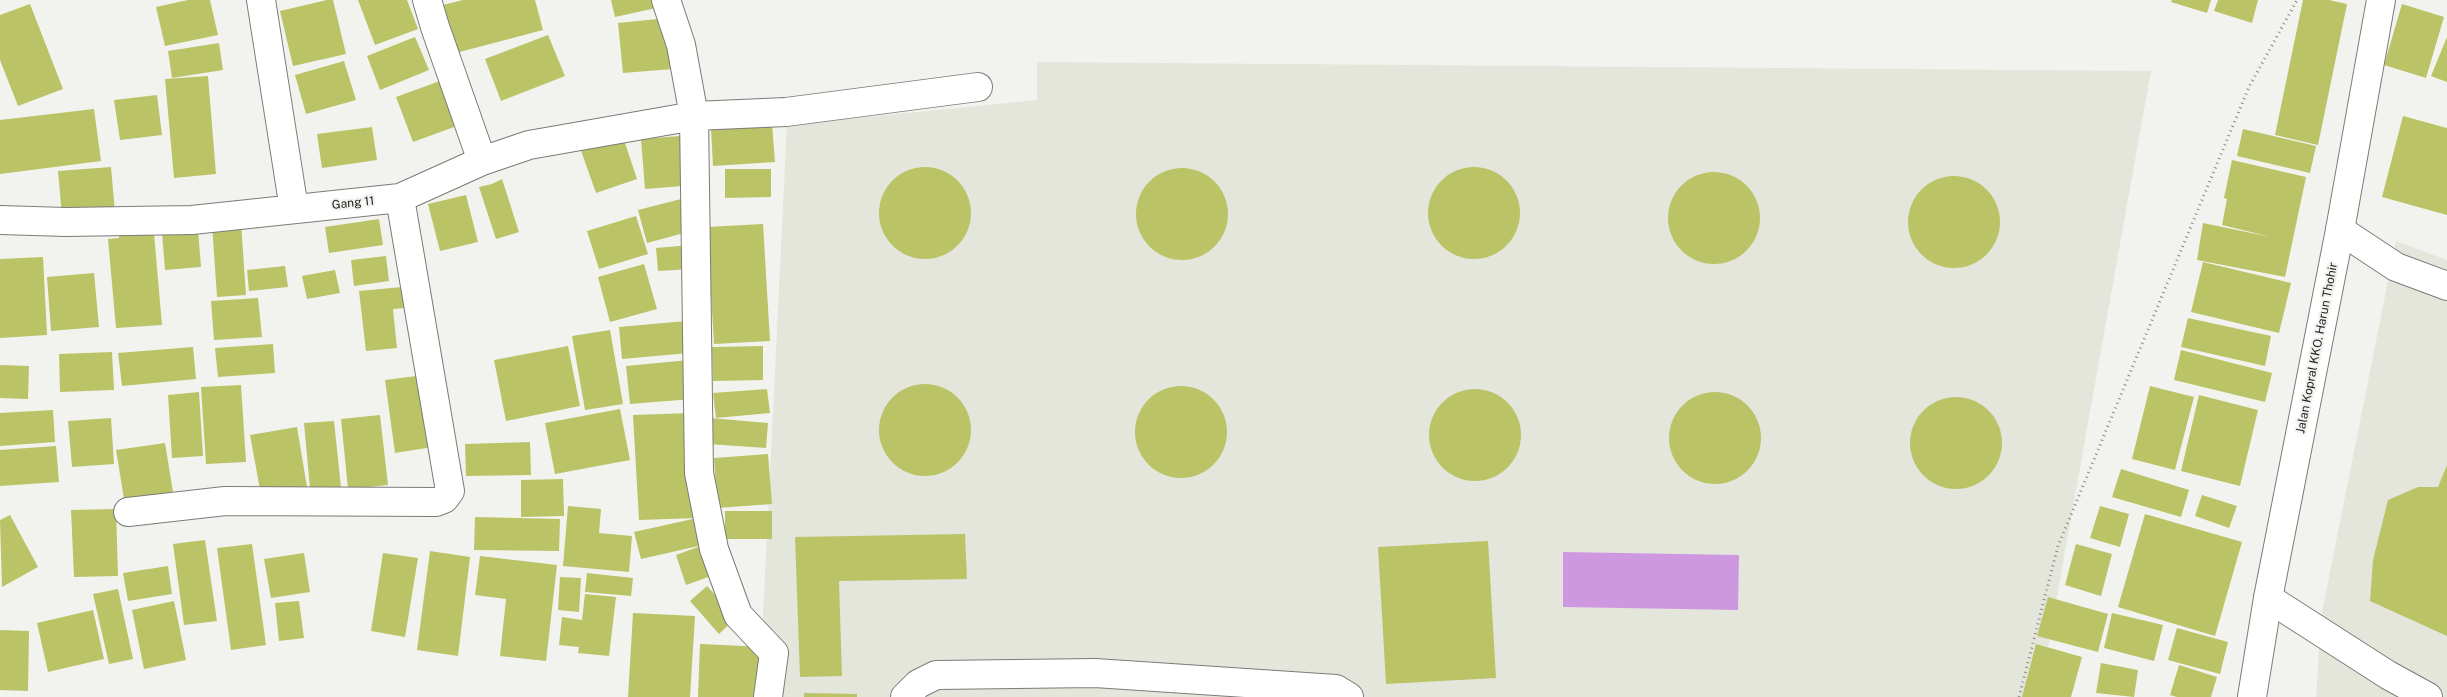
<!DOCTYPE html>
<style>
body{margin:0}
canvas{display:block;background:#f2f3ef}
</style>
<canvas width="2447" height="697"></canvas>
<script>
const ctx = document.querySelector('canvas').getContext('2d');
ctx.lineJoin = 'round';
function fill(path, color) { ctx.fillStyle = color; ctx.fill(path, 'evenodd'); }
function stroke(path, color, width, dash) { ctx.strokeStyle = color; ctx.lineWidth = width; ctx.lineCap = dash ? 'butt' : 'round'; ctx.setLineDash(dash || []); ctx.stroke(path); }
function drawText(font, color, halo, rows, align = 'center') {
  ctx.font = font + ' "Public Sans",sans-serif'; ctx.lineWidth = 4.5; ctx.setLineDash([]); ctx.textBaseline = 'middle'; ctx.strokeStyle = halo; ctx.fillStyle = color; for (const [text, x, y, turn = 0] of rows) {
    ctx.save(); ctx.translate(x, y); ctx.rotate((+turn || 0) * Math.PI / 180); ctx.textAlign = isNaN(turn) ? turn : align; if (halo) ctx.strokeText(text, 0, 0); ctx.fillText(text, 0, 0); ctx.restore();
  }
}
const built = new Path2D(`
 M1037,62L2151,71L2039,697H759L787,125L1037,100Z
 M2396,241L2447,260V697H2316L2321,617Z`);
const water = new Path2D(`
 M1563,552L1739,555L1738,610L1563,607Z`);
const building = new Path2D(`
 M188,0H210L218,35L165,46L156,7Z
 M327,0H333L346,54L293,66L280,11Z
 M358,0H407L418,29L375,45Z
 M463,0H535L543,30L452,54L439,6Z
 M611,0H655L656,8L615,17Z
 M2172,0H2211L2207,13L2171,2Z
 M2218,0H2258L2252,23L2214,11Z
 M2303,0H2329L2347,4L2318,145L2275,135Z
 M30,4L63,89L18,106L0,60V15Z
 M2402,4L2444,17L2426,78L2384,65Z
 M668,18L673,69L623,73L618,23Z
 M548,35L565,76L501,101L485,59Z
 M415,37L429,70L380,90L367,56Z
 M2447,37V82L2431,76Z
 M219,43L223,70L172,78L168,51Z
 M344,61L356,100L306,114L295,75Z
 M208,76L216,174L174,178L165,79Z
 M448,78L465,123L413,142L396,97Z
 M157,95L162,135L120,140L114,100Z
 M94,109L101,161L0,174V120Z
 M2403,116L2447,128V215L2382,197Z
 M772,124L775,162L713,166L711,128Z
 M372,127L377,160L322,168L317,134Z
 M2243,129L2316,146L2310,173L2237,156Z
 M621,131L637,179L596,193L579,145Z
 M680,136L683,186L645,189L641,139Z
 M2232,160L2306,177L2285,277L2197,260L2203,223L2271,237L2222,225L2227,199L2224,198Z
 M111,167L115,212L62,216L58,171Z
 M879 213a46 46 0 1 1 92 0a46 46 0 1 1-92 0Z
 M1428 213a46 46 0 1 1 92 0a46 46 0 1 1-92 0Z
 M1136 214a46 46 0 1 1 92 0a46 46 0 1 1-92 0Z
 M725,169H771V197L725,198Z
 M1668 218a46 46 0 1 1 92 0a46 46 0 1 1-92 0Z
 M1908 222a46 46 0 1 1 92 0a46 46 0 1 1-92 0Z
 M502,179L519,232L496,239L479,187L492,184Z
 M466,195L478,242L440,251L428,204Z
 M685,198L695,230L647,243L638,210Z
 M636,216L648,254L599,269L587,231Z
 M379,219L383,245L329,253L325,227Z
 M153,222L162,325L116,328L108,239L119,238L118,224Z
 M241,223L246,295L217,297L212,224Z
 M763,224L770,341L714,344L707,227Z
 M198,230L201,267L165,270L162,233Z
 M690,245L692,269L658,271L656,248Z
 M386,256L389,281L354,286L351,260Z
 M43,257L47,335L0,338V259Z
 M2203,262L2291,283L2279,333L2191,312Z
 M644,264L657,309L610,322L598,277Z
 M285,266L288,287L249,291L247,270Z
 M335,270L340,293L307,299L302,276Z
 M94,273L99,327L51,331L47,277Z
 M402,287L406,308L393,309L397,348L366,351L359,291Z
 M258,298L262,337L214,340L211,301Z
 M2188,318L2271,336L2265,366L2181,347Z
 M686,321L689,353L622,359L619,327Z
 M610,330L623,404L585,410L572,336Z
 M273,344L275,373L218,377L215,348Z
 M568,346L580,406L506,421L494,360Z
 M763,346V380L713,381L712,347Z
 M193,347L196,379L122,386L118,353Z
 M2181,350L2272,373L2265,402L2174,380Z
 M112,352L114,390L60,392L59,354Z
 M689,360L692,399L630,404L626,366Z
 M0,365L29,366L28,399L0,398Z
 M424,375L433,447L395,453L385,380Z
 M879 430a46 46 0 1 1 92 0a46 46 0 1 1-92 0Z
 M241,385L246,462L206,464L201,387Z
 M2150,386L2194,397L2175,470L2132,459Z
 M1135 432a46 46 0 1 1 92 0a46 46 0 1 1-92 0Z
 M767,389L770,413L716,418L713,393Z
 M1429 435a46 46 0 1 1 92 0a46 46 0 1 1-92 0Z
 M199,392L203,456L172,458L168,395Z
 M1669 438a46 46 0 1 1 92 0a46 46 0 1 1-92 0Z
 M2199,395L2258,410L2240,486L2181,471Z
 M1910 443a46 46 0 1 1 92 0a46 46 0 1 1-92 0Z
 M620,409L630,460L555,474L545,423Z
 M53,410L55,442L0,446V413Z
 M692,413L697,518L639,520L633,415Z
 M380,415L388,485L348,489L341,419Z
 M111,418L114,464L72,467L68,421Z
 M710,418L768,423L766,448L708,444Z
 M334,421L342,497L311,499L304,423Z
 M297,427L307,487L261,495L250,435Z
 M530,442L531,475L466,476L465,444Z
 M165,443L173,492L124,499L116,450Z
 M56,446L59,482L0,486V450Z
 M768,454L772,504L717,508L714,458Z
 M2447,465V636L2370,601L2373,560L2388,500L2418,487H2438Z
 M2121,469L2189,490L2181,517L2112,497Z
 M563,479L564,516L521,517V480Z
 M2202,495L2237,506L2229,528L2195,516Z
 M568,506L601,509L599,533L632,536L629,572L563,566Z
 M2100,506L2129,514L2120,547L2090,538Z
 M116,509L118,576L74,577L71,510Z
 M725,511H772V539H725Z
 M2145,514L2242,542L2215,636L2118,607Z
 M10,515L38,567L2,587L0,520Z
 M475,517L560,519L559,551L474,550Z
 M697,518L714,575L686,585L676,555L703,545L641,559L634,532Z
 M965,534L967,579L839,581L842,676L800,677L795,537Z
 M205,540L217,621L184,625L173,544Z
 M1488,541L1496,678L1386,684L1378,547Z
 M252,544L266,645L231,650L217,548Z
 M2076,544L2112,554L2101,596L2065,585Z
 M430,551L470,557L458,656L417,650Z
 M304,553L310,592L271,598L264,559Z
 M383,553L418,558L405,637L371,631Z
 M480,556L557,565L546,661L500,656L506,599L475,595Z
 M168,566L172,594L128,601L123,573Z
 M587,573L633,578L631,596L585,592Z
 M560,577L581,578L579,612L558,610Z
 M707,586L736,618L719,634L690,601Z
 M118,589L133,659L109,664L93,594Z
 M585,594L616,597L609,656L578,653L579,647L559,645L562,617L582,620Z
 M2048,597L2108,614L2098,652L2037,636Z
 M174,601L186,660L144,669L132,610Z
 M299,601L304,638L279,641L275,603Z
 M93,610L104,659L48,672L37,623Z
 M633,613L695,616L690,697H628Z
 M2112,613L2163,625L2154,661L2104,648Z
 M2177,628L2228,642L2220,674L2168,660Z
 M0,630L29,631L28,691L0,690Z
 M700,644L765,647L763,697H698Z
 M2036,644L2082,657L2071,697H2022Z
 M2101,663L2138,670L2134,697L2096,693Z
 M2179,665L2217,677L2211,697H2177L2170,695Z
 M804,693L857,694V697H804Z`);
const path = new Path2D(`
 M2019,697L2058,546L2249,87L2297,0`);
const minor = new Path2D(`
 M261,0L294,209
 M427,0L435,27L482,161
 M666,0L681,45L694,116L699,473L714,549L738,615L774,653L768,697
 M0,220L66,222L192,220L400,198L482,161L529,145L694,116L786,112L978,87
 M2340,230L2396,267L2447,286
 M128,512L225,501L436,502L444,499L450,491L400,198
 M2268,598L2388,675L2428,697
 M905,697L918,684L936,675L1095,673L1336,689L1349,697`);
const major = new Path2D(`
 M2252,697L2268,598L2340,230L2381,0`);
const streetNames = [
 ["Gang 11",353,203,-6],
 ["Jalan Kopral KKO. Harun Thohir",2317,348,-79]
];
fill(built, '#e4e6db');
fill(water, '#cd98e0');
fill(building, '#bbc367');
stroke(minor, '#7b7b78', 30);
stroke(major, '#7b7b78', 30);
stroke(path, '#898987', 3, [1, 4]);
stroke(minor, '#fff', 28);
stroke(major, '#fff', 28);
drawText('12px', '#242423', '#f2f3ef', streetNames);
</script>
